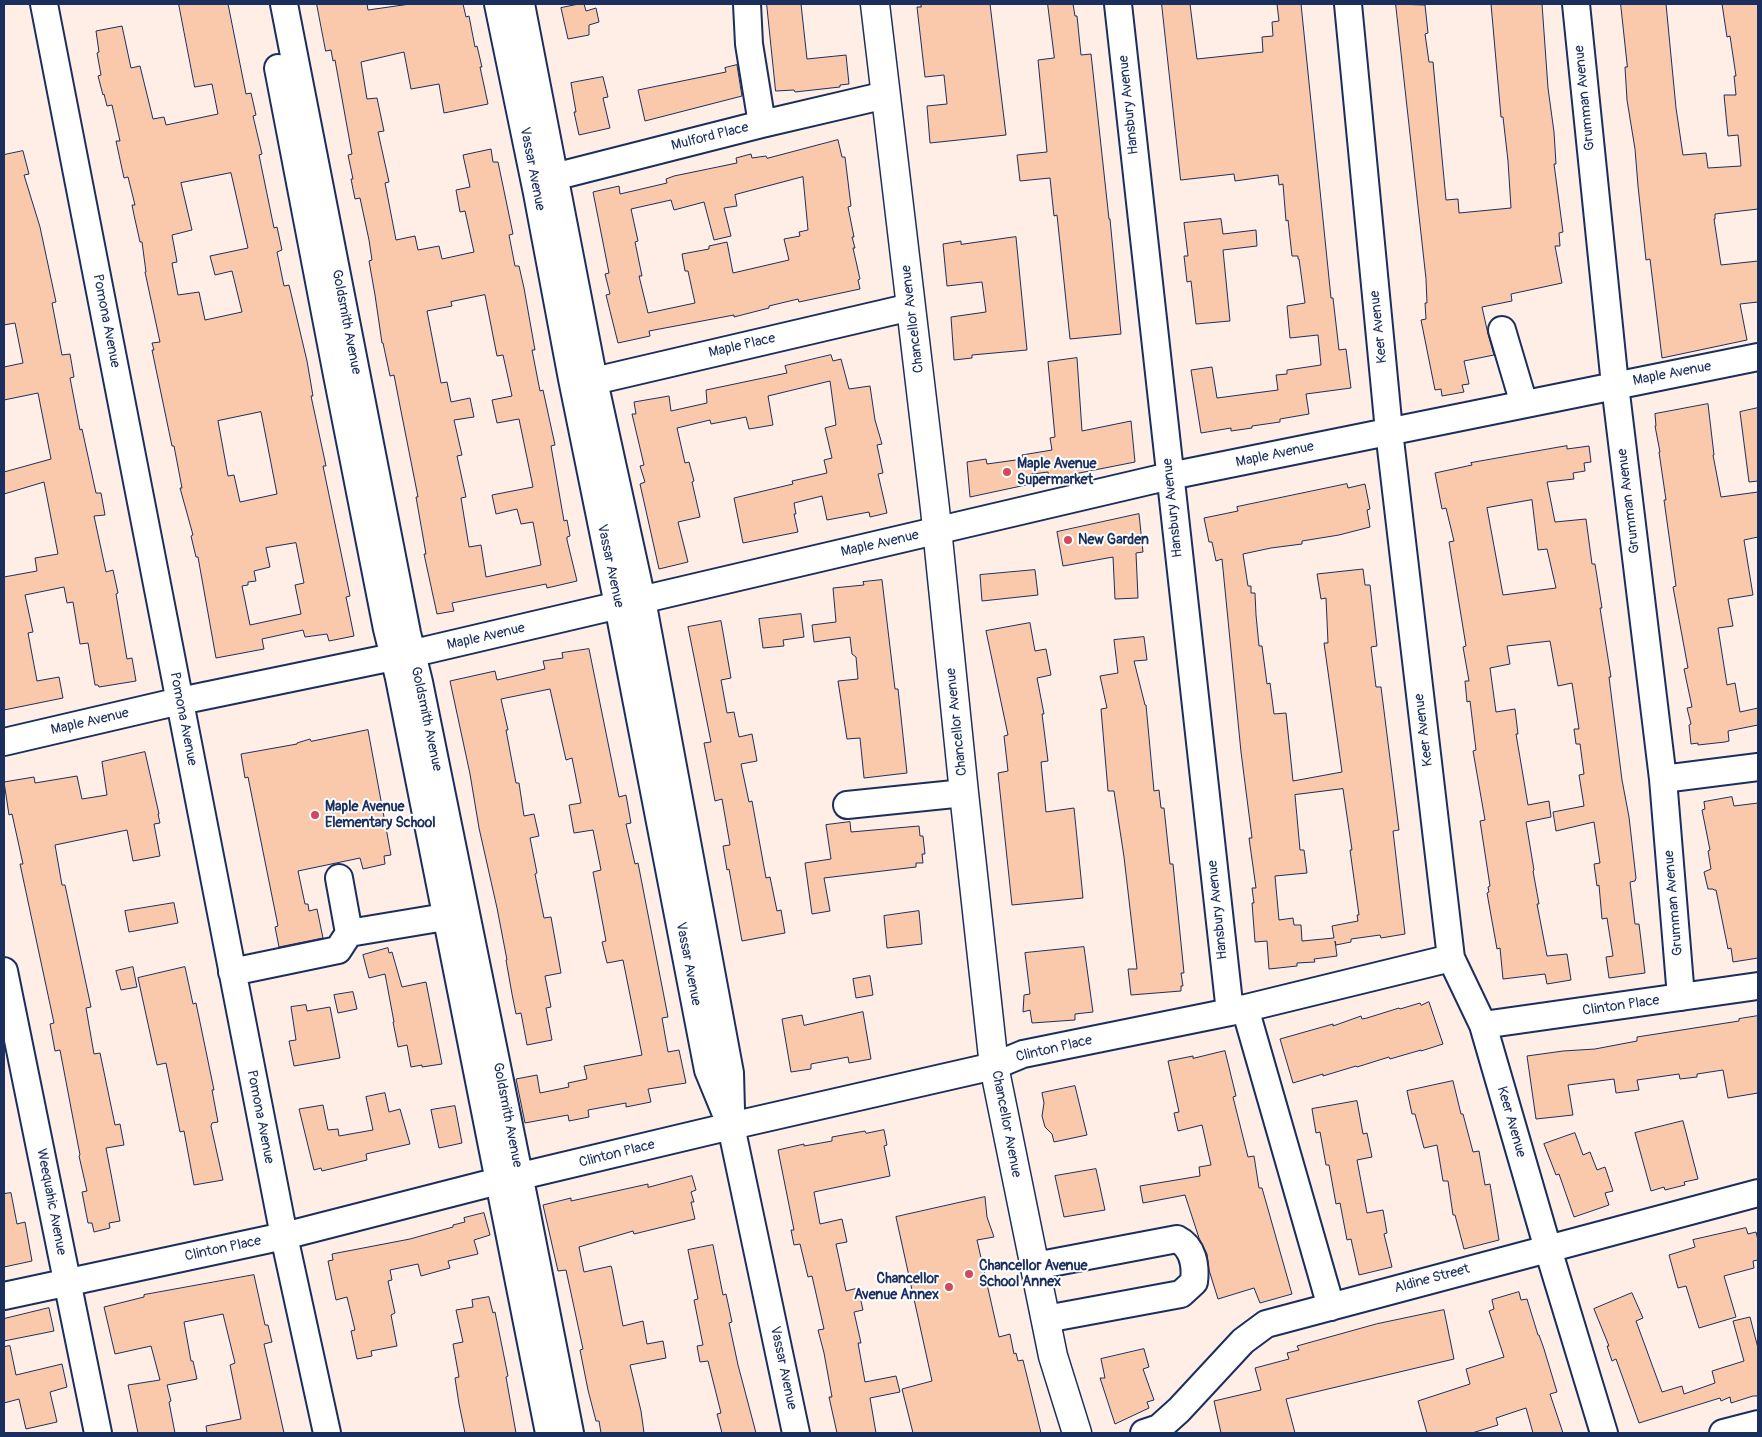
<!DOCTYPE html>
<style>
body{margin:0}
#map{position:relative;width:1762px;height:1437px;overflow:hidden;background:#feeee6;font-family:Pangolin,sans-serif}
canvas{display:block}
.frame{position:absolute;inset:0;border:5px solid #1b2f5e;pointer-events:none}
</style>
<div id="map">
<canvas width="1762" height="1437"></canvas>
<div class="frame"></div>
</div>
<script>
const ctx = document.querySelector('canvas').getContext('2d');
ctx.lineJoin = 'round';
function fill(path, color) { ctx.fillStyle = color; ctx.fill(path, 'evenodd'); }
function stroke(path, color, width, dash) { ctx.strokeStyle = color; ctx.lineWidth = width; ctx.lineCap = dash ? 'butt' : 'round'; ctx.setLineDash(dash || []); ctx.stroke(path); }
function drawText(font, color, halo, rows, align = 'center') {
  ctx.font = font + ' Pangolin,sans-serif'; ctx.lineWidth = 4; ctx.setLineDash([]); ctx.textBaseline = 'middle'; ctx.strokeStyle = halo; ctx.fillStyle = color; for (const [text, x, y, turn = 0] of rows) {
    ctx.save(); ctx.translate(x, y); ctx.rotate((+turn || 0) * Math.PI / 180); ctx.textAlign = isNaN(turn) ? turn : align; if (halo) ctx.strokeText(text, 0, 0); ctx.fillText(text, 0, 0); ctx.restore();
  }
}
const building = new Path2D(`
 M179,4H228L246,94L251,93L256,115L253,116L262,154L259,155L274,228L277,227L282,250L277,252L284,286L289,285L307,361L313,396H311L326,466H323L350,596L346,597L354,636L329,641L327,634L305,637L303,630L262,639L264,649L216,658L198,557H196L191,536L193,535L180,488H182L174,446H172L152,350H154L152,343L160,342L145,272H146L142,242H140L134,215L132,205H135L128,177L124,178L116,141H120L112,105L107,106L104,94L103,95L98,76L101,75L97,53L99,52L96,31L122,26L131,68L140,66L153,119L164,117L166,125L218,114L212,84L195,87ZM231,173L248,248L210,256L215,275L232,271L242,312L205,320L199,292L178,295L172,263L177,262L172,235L192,230L181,183ZM261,412L277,494L240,502L234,475L228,476L218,421ZM296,543L304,583L295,585L301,614L250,625L242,586L248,585V582L256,581L254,571L270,567L266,548Z
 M317,4H367L368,10L410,4H463L466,17L469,16L475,47L477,46L482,67H480L488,104L444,113L439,84L411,89L404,52L361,62L367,99L377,98L384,131L378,132L389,182L385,183L396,240L415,236L418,250L439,246L442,259L474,252L465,211L460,212L456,190L470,187L463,155L491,149L493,162H498L513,234L509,235L515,266H519L524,288L535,350H532L540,391L543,390L555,445L551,446L564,521L567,520L570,536L567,537V540L577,581L547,588L546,584L452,603L454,611L437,614L424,554H426L416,497H418L400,406L394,375L390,376L383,343H382L375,295L369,261L372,260L369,240L360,198L355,199L351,179H353L348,155L352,154L335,60L333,61L331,50L326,51ZM485,295L497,356L503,355L512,396L492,400L497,423L519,419L533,487L492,495L496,514L517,509L521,524L533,522L541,565L486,577L481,545L469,547L461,498L466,497L457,456L462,455L454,420L474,417L470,398L451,402L447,382L441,383L427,311L452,306L451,302Z
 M579,4H584L586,11L596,8L599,22L589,25V35L568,39L561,8Z
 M767,4H801L807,59L846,55L849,84L840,85V87L795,92L794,90L776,91Z
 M921,4H990L1006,135L930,143L927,106L947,104L944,75L925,77L917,7H921Z
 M1048,4H1073L1075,16H1077L1081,55L1091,54L1109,219H1110L1121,334L1070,339L1057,215L1054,216L1050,178L1020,181L1017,155L1047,152L1038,60L1054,58Z
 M1162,4H1190L1197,59L1263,52L1262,37L1273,36L1272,22L1279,21L1277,4H1301L1331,298H1333L1339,350L1346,349L1351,388L1306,394L1309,414L1280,419V422L1252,426V428L1231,431V428L1201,433L1191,370L1212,367L1217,398L1278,390L1276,375L1287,374V370L1321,365L1318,335L1290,338L1287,306L1305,303L1299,259H1298V256H1292L1288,220L1286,221L1283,184L1279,185L1278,175L1235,181L1234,174L1181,180Z
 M1396,4L1425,5L1428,33L1425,34L1429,62H1433L1446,200L1458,199L1459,213L1511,208L1508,161L1503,117H1501L1491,4H1542L1548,88L1554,132L1556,164H1554L1563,232L1559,233L1560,246H1555L1562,283L1511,294L1512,301L1482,307L1488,334L1494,355L1464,361L1469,384L1462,385L1464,392L1442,396L1441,389L1435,390L1421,320L1426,319L1425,303H1427L1426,279Z
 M1621,4H1666L1676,108L1683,155L1706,153L1708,168L1741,166L1738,135L1728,136L1724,95H1736L1734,76H1736L1730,36L1727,37L1722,4H1758V209L1715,214V219H1714L1721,265L1758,261V302L1740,304L1747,340L1662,358L1650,259L1646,260L1638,186L1635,149L1627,100L1625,67H1627Z
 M737,65L742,96L645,121L638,90L726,72L725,68Z
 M603,77L608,97L603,98L610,128L579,135L574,112H576L571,83Z
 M838,140L842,157H845L851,206L848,207L854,237H852L855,248H853L860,279L858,280L860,289L799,302L798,299L769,306V308L734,317V315L649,331L650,336L618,343L606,295L610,294L605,274L609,273L593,192L619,186L620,194L667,183L666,179L674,176L737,163L736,158L751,154L752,158L766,156L767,158ZM803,177L808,230L799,232L800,236L784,239L789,260L733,273L727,242L709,246V249L682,254L685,271H688L695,303L648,313L639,276H642L635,242L638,241L631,209L671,200L674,210L704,202L714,240L731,236L724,208L737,206L735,195Z
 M23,151L29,174L24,175L40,227L56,302L52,303L62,355L70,354L74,377L70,378L80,430L82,429L96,493H101L105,515L94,516L106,572L113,570L118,593L116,594L127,659L132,658L136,681L99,687L98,685H95L88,643L80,644L73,602L67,603L64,587L25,595L33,632L28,633L37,681L59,677L63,698L4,710V577L37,571L35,558L58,554L44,482L4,494V472L51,459L38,393L4,400V367L23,363L15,323L4,325V155Z
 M1221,219L1223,234L1256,230L1257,246L1223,250L1230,321L1196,324L1191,281L1187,282L1184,256H1188L1184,223Z
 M1016,237L1027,350L972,355V358L954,360L951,317L986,312L982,282L947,286L943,244L961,241V244Z
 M831,355L833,361L841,359L849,389L870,386L875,420L882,444L877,445L883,473L878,474L887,513L870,517L869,512L827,520L822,496L794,503L796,514H794L798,532L743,543L734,498L793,484L792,481L827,473L824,460L832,458L825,428L836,425L830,381L768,396L773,425L749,429L746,417L711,424L710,420L677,428L685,463L689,462L694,481L692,482L700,517L678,522L688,562L659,569L640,484L645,482L640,466L644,465L632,414H636L634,402L669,396L671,411L707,403L706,390L787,373L785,366Z
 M1077,358L1082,431L1131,421L1135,462L1049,479L1048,472L1025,475L1026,485L970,497L967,462L986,459L987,464L1023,459L1022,455L1052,450L1050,438L1055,437L1048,362Z
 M1708,404L1714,455H1713L1721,497L1758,492V537L1744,540L1753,595L1728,599L1733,626L1718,628L1727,685L1735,683L1740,712L1758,708V725L1728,731L1729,741L1725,742L1698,745V743L1691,744L1689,725L1691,724L1687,708L1692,707L1684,669L1688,668L1673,587L1676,586L1664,500H1666L1659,452H1660L1655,426H1656L1655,414Z
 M1758,408V481L1749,482L1740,412Z
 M1567,446V449L1589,446L1591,462L1584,463L1585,471L1573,473L1574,479L1547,482L1555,522L1586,519L1592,564H1595L1602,608H1600L1611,677H1609L1622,780L1629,817L1636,878L1635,881L1630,882L1635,924H1639L1645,973L1609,978L1606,957L1613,956L1607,918L1602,919L1599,885L1597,886L1594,864L1600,863L1594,822L1556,831L1553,812L1584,806L1579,775L1584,774L1580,744H1576L1574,729H1579L1572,683L1558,686L1550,641L1507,646L1510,664L1490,668L1496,712L1515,709L1518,734H1516L1528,805L1549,801L1551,817L1526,822L1534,870L1533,871L1539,904H1537L1547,956L1567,954L1571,980L1547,984L1545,974L1503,979L1500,948L1497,949L1487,893L1489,892L1488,887L1490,886L1480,821L1485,820L1473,751L1476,750L1470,701L1467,702L1465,681H1469L1463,647L1466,646L1449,542L1454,541L1446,508L1442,509L1435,473L1472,465L1471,463ZM1532,500L1538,550L1547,549L1556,588L1503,595L1487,508Z
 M1347,484L1348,488L1365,484L1370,509L1367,510L1370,527L1339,535L1302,541V544L1271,548L1243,554L1248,586H1251V593H1255L1256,615L1259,646H1262L1267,684L1270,683L1274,714L1286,713L1293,781L1342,772L1324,643H1328L1326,598L1321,599L1317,574L1363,569L1365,585H1370L1377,646L1371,647L1376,687H1381L1399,830L1393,831L1405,934L1381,938L1380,935L1351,939V942L1336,945L1335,941L1337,956L1314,959L1315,962L1297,963V966L1269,969L1267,941L1255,942L1252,903H1254L1252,888H1256L1249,838H1252L1241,752L1222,559L1216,561L1212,542H1209L1204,518L1238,511L1237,507ZM1343,789L1352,850H1350L1359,915H1357L1358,921L1332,926L1334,938L1302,941L1301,925H1294L1293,918L1279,920L1275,876L1307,873L1304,850H1300L1295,795Z
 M1139,514L1143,552L1136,553L1138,598L1115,599L1113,557L1063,566L1057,532Z
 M1035,570L1038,595L982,601L980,575Z
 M882,580L895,689H898L907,773L864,778L860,738L847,739L838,681L858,679L856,657L852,654L850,637L814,642L812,625L836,622L833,588L864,585L863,582Z
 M801,614L804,637L783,640L784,646L763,648L759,619Z
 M721,621L731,678L721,680L727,713L734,712L739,737L752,734L757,761L741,764L749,802L752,801L766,878L770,877L777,911L781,910L785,933L742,941L729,869L727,870L723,846L730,845L722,799L715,801L709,769L704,743L711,742L688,627Z
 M1030,623L1035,651L1046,649L1051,675L1037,678L1044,714H1042L1048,761L1041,762L1046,812L1074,808L1083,898L1012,905L998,773L1008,771L1004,736L1008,735L986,631Z
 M1144,637L1147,660L1134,661L1145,705H1146L1154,791L1159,790L1161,808H1164L1170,864H1173L1184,973H1181L1183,986H1181V991L1131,995L1128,969H1137L1124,857L1114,791H1108L1101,709L1107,708L1100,676L1118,673L1114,640Z
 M589,649L619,797L626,795L631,823L626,824L635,864L638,863L668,1017L662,1018L668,1052L679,1050L686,1083L648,1089L651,1102L626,1107V1103L588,1110L589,1117L569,1121L568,1115L525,1123L516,1079L537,1075L540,1093L569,1087L568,1083L587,1079L584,1066L642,1055L623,960L607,963L602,942L606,941L593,872L601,870L593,830L574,833L569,805L581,803L572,758L566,760L550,689L501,699L508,730H506L516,783H519L524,816L534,814L539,836L530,838L537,873L535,874L544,918L551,917L561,973L545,976L551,1007L546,1008L552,1040L527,1045L521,1013L516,1014L512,994L506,960H507L497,908L479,828L470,774L450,681L495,671L497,680L545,669L543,661L563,658L562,653Z
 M368,730L391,855L384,856L385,864L363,869L360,858L298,871L305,904H308L309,911L317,909L323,938L279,947L275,927L278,926L248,777L245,778L241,754L297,744V743L310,739L311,741Z
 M145,752L159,814H158L160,823L154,824L160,856L133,861L127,830L55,845L62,885H65L91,1007L86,1008L94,1054L100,1053L115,1125L120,1124L124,1145L106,1148L120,1221L109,1223L110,1228L94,1232L92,1223H88L82,1192L87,1191L79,1156L80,1155L75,1129L60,1050L55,1051L50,1024L54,1023L20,864H23L12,814L9,815L4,782L34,777L35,783L77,776L82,799L107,795L102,762Z
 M1732,797L1734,806L1758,803V958L1733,962L1731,948L1728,949L1716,890H1714L1713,889H1708L1704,872L1711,869L1708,851L1710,850L1702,810L1705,809L1704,802Z
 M850,822L851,832L919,826L920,836H923L925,854H922L923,863H916V867L824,878L830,911L812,914L805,863L831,859L826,825Z
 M174,903L178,923L129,932L125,911Z
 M919,911L922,944L887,948L884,916Z
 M1084,947L1093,1012L1075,1014V1020L1032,1023L1030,1010L1023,1012L1024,995L1030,994L1025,953Z
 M388,948L389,953L392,952L402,987L426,982L442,1064L422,1067V1065L411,1067L407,1045L398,1047L393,1022H394L385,974L369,978L363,955Z
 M133,967L137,987L121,990L116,971Z
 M185,967L193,1004L196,1003L214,1090H212L218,1122L212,1123L211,1126L223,1180L194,1185L184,1131L180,1132L166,1063L157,1065L138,978Z
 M870,976L873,995L856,998L853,979Z
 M353,992L357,1009L338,1013L334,995Z
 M1429,1002L1443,1044L1421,1051V1050L1390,1059L1389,1057L1357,1067L1356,1066L1323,1076V1074L1293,1083L1280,1039L1333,1024V1026L1361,1016L1362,1019L1367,1018L1399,1008L1400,1009L1420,1003L1421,1005Z
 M306,1005L307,1011L330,1007L340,1058L294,1066L289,1041L296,1040L291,1007Z
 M863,1012L871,1059L849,1063L848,1057L811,1064V1069L791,1072L782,1019L802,1015L804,1025Z
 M1758,1016V1093L1728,1098L1723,1070L1697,1074V1077L1680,1079L1679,1074L1637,1080L1639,1090L1616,1093L1614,1079L1568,1085L1573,1115L1536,1119L1527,1056L1563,1051L1595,1049L1637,1041V1037L1739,1021V1019Z
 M1225,1051L1236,1096L1233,1097L1248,1157L1254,1156L1259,1188H1262L1292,1294L1260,1303L1254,1288L1218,1299L1209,1270L1207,1254L1199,1238L1185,1195L1143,1203L1140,1186L1200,1176L1199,1167L1211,1165L1202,1125L1178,1131L1174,1113L1179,1112L1168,1061L1193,1056V1058Z
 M1453,1081L1461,1114H1463L1473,1152L1479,1151L1485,1185L1490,1184L1499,1240L1464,1249L1455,1215H1453L1448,1181H1443L1437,1145L1424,1148L1415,1114H1412L1407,1091Z
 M1075,1086L1087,1135L1054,1142L1052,1134L1045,1127L1042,1116L1044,1103L1042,1093Z
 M385,1093L389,1112L400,1109L410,1144L366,1154L367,1160L322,1171L321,1168L314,1170L299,1109L323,1105L328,1130L338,1129L339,1136L373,1130L366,1097Z
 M1357,1101L1363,1134L1367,1133L1372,1157L1357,1160L1367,1213L1383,1210L1387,1233L1384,1234L1392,1267L1359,1275L1351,1239L1347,1240L1340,1203L1336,1204L1329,1165H1326L1320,1132L1316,1133L1312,1109Z
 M455,1106L462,1143L439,1148L431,1110Z
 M1683,1121L1698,1179L1684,1182L1685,1185L1665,1190L1664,1187L1651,1191L1635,1133Z
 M884,1130L887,1145L884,1146L890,1176L814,1192L820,1224L842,1219L847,1242L836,1244L846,1291L858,1288L863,1310L854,1312L861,1343H858L865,1382L896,1376L900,1392L870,1398L876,1433H837L829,1397H832L824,1353L818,1330L824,1329L812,1276L808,1277L800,1244L794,1245L791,1230H794L778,1150L804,1144V1146L832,1141V1137L865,1131L866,1133Z
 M1575,1133L1583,1155L1590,1152L1597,1170L1605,1167L1613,1191L1605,1193L1609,1205L1574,1217L1559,1174L1556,1175L1544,1144Z
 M1096,1169L1105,1210L1064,1217L1055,1176Z
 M692,1176L696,1190L691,1192L694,1202H691L695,1219L634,1234L633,1231L579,1247L584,1272L611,1266L612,1269L623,1326L643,1321L647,1344L663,1341L666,1358L630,1365L641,1411L644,1433H601L599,1421H596L588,1390L580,1350L583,1349L566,1270L558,1271L543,1205L571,1198V1201L648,1184V1187Z
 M11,1193L17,1224L25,1222L32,1261L4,1267V1194Z
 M985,1197L987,1217L994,1237L977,1240L999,1337L1010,1334L1014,1354L1016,1353L1018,1361L1023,1360L1041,1433H913L902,1389L932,1381L896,1217Z
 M484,1213L490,1235L474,1240L478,1254L448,1261L450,1268L421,1276L418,1264L390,1270L392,1280L388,1281L395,1313L391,1315L397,1346L371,1351L372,1356L357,1359L351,1331L355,1330L347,1297L336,1300L328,1261L333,1260L332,1254L410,1239L453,1227V1225L465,1222L464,1218Z
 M1746,1228L1748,1234L1756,1232L1758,1240V1260L1753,1261L1754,1268L1724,1276L1736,1317L1699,1328L1686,1286L1678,1288L1669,1255L1695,1247L1693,1240Z
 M713,1245L723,1295L726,1294L732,1322L729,1323L738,1365L756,1433H722L717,1414L721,1413L708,1361L700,1362L697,1346L703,1345L694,1300L698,1299L688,1250Z
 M254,1275L265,1325H268L272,1342L264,1344L284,1433H207L206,1426L241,1419L230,1365L235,1363L223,1314L184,1322L191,1361H193L197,1379L167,1385L171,1401L169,1402L175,1433H138L128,1385L160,1380L151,1346L115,1354L104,1307L144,1297V1295Z
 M1519,1292L1521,1300L1527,1299L1538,1335H1539L1544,1349L1557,1392L1550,1394L1563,1433H1533L1526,1408L1496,1418L1498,1425L1472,1433H1427L1418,1401L1470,1384L1466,1369L1504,1357L1489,1311L1494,1309L1492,1300Z
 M1632,1293L1643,1318L1636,1321L1662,1392L1682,1386L1684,1394L1715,1383L1712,1371L1744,1361L1733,1321L1750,1317L1758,1348V1396H1753L1731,1403L1730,1397L1721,1401L1720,1398L1639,1423L1616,1359L1612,1361L1607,1346H1609L1594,1309Z
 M489,1297L493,1313L495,1312L508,1376L506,1377L516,1433H465L459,1404L455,1378L459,1377L453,1344L463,1342L456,1310L473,1307L472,1300Z
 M49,1308L54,1331L4,1341V1319Z
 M1444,1310L1454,1359L1286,1399L1295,1433H1221L1214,1401L1261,1390L1255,1368L1289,1359L1287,1353L1299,1350L1297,1346L1376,1324Z
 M10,1346L16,1375L62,1364L67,1387L50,1392L57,1422L26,1429L19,1399L4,1403V1347Z
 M1144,1349L1149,1367L1143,1369L1154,1400L1147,1402L1149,1408L1115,1424L1100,1378H1105L1101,1359Z`);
const minor = new Path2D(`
 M44,4L284,1236L327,1433
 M284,4L407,633L419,682L525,1204L570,1433
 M498,4L537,193L572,379L618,605L708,1070L731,1126L796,1433
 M521,4L594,381L642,600L730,1073L731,1110
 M747,4L749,44L762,124
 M1118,4L1230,1012
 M1348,4L1389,431L1451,958L1483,1025L1548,1249L1604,1433
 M1576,4L1615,385L1663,779L1681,997
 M278,68L337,375L387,629L399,678L549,1433
 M538,181L762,124L886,95
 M1502,330L1524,404
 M578,381H594L911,307
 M4,742L180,701L427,650L1170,476L1758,357
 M1663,779L1758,767
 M847,805L964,793
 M339,878L349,933L463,914
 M4,971L98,1433
 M232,972L338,950L349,933
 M1245,1008L1331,1307
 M1483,1025L1758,986
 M1035,1266L1177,1239C1193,1247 1196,1265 1194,1282L1181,1294L1046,1319
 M4,1296L284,1236L483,1185L731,1126L994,1066L1023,1054L1230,1012L1451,958
 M1144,1433L1159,1428L1179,1410L1243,1341L1266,1324L1758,1193
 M1723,1433L1758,1424`);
const major = new Path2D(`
 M875,4L935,509L964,793L994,1066L1053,1356L1077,1433`);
const markers = [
 [1007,472,5,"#d1495b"],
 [1068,540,5,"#d1495b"],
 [315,815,5,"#d1495b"],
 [969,1274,5,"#d1495b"],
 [949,1287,5,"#d1495b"]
];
const streetNames = [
 ["Grumman Avenue",1585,98,-96],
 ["Hansbury Avenue",1129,105,-96],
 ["Mulford Place",710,137,-14],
 ["Vassar Avenue",532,169,79],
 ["Chancellor Avenue",913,319,-97],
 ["Pomona Avenue",106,321,79],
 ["Goldsmith Avenue",346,322,79],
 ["Keer Avenue",1379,327,-96],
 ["Maple Place",742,346,-13],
 ["Maple Avenue",1672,374,-11],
 ["Maple Avenue",1275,455,-12],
 ["Grumman Avenue",1629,501,-97],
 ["Hansbury Avenue",1173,508,-96],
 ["Maple Avenue",880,544,-13],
 ["Vassar Avenue",610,566,78],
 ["Maple Avenue",486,637,-13],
 ["Pomona Avenue",183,719,79],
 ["Goldsmith Avenue",426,719,78],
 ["Maple Avenue",90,722,-13],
 ["Chancellor Avenue",957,722,-96],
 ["Keer Avenue",1424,730,-97],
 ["Grumman Avenue",1674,903,-95],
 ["Hansbury Avenue",1218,910,-96],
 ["Vassar Avenue",688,964,79],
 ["Clinton Place",1621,1006,-8],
 ["Clinton Place",1054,1049,-13],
 ["Goldsmith Avenue",507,1115,79],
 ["Pomona Avenue",260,1117,79],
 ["Keer Avenue",1511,1122,74],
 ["Chancellor Avenue",1006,1124,79],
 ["Clinton Place",617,1154,-14],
 ["Weequahic Avenue",51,1202,79],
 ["Clinton Place",223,1249,-12],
 ["Aldine Street",1432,1279,-15],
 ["Vassar Avenue",783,1368,78]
];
const poiNames = [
 ["Maple Avenue",1017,464],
 ["Supermarket",1017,480],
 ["New Garden",1078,540],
 ["Maple Avenue",325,807],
 ["Elementary School",325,823],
 ["Chancellor Avenue",979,1266],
 ["School Annex",979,1282],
 ["Chancellor",939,1279,"right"],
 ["Avenue Annex",939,1295,"right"]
];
fill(building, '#fac8aa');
stroke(building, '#1b2f5e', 1);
stroke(minor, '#1b2f5e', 30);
stroke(major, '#1b2f5e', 31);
stroke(minor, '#fff', 26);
stroke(major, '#fff', 28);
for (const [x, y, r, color] of markers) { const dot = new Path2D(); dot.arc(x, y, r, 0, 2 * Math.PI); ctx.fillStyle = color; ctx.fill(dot); stroke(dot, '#fff', 2); }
drawText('14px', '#1b2f5e', '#fff', streetNames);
drawText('bold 14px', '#1b2f5e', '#fff', poiNames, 'left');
</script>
